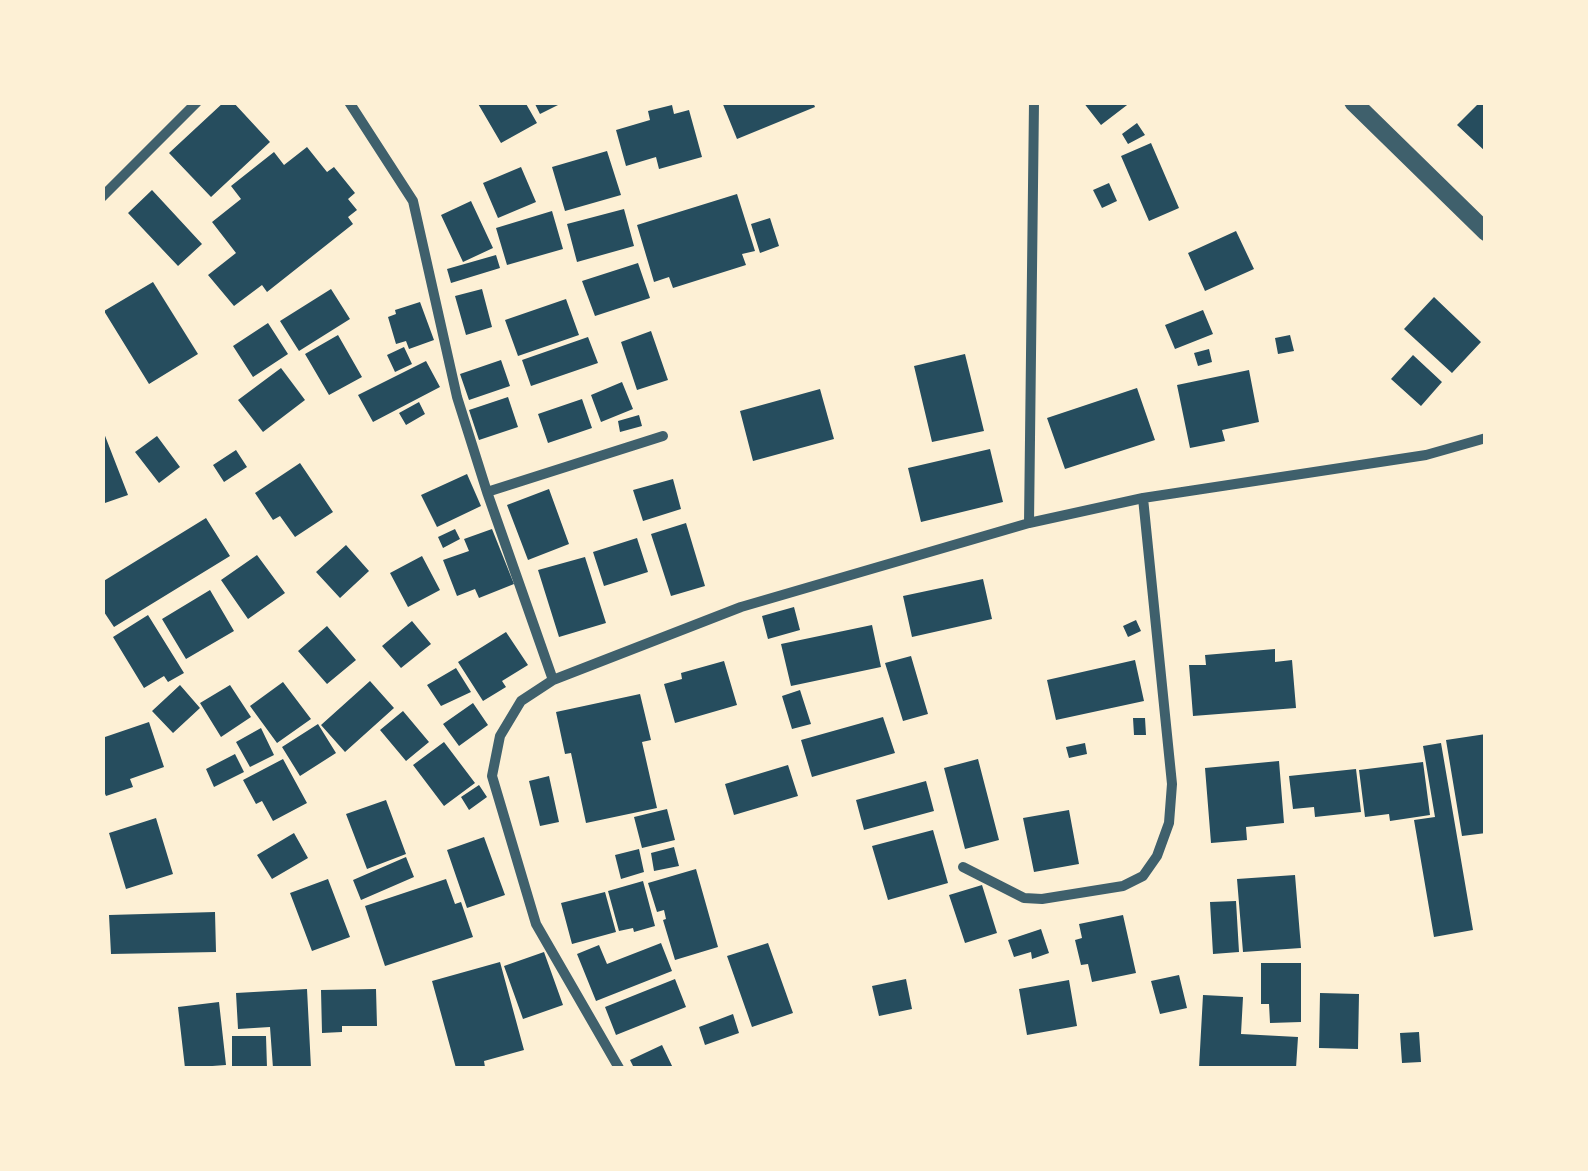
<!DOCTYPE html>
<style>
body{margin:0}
#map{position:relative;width:1588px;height:1171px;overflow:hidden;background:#fdf0d5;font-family:Jost,sans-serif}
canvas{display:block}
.frame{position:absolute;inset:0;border:105px solid #fdf0d5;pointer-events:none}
</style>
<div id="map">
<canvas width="1588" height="1171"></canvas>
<div class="frame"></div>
</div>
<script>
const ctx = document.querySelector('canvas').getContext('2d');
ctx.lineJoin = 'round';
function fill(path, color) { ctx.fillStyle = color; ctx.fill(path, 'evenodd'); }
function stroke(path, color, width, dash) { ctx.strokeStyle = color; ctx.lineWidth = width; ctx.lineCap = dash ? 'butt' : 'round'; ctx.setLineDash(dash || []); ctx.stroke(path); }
const building = new Path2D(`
 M224,102H233L270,142L211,197L169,153Z
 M477,102H525L537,123L501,143Z
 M534,102H564L540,114Z
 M722,102H813L815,107L737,139Z
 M1083,102H1131L1101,125Z
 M1480,102H1486V152L1457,125Z
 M672,105L674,114L689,110L702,157L659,169L656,157L626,166L616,130L650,120L648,111Z
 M1137,123L1145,135L1128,144L1122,134Z
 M1151,143L1179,208L1149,221L1121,156Z
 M307,147L327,172L334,167L355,193L348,199L357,210L348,217L353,224L267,292L262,285L234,306L208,275L236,253L212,222L241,199L231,186L274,152L284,165Z
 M607,151L621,195L565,211L552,167Z
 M521,167L536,202L498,218L483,183Z
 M1109,183L1117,201L1102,208L1093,190Z
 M152,190L202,244L178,266L128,213Z
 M737,194L755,251L742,254L746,265L673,288L669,277L654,282L637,225Z
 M471,201L493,248L463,262L441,215Z
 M624,209L634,246L577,262L567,224Z
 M552,211L563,249L507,265L496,228Z
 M770,218L779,246L760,253L751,224Z
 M1236,231L1254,269L1205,291L1188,253Z
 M496,255L500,268L451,283L447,269Z
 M638,263L650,298L595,316L582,281Z
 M153,282L198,354L149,384L104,311Z
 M331,289L350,319L299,351L280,321Z
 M482,289L492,327L466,335L455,296Z
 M1434,297L1481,342L1452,373L1404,329Z
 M566,299L579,335L518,356L505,320Z
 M420,302L434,340L409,349L406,341L396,344L388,317L396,314L395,310Z
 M1203,310L1213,334L1175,349L1165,325Z
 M268,323L288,354L253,377L233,346Z
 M651,331L668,380L637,390L621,342Z
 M338,335L362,377L329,395L305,354Z
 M1290,335L1294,351L1278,354L1275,338Z
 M588,337L598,363L531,386L522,360Z
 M404,347L412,364L395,372L387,355Z
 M1209,349L1212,362L1198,366L1194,353Z
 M965,354L984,431L932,442L914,366Z
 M1413,355L1442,382L1421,406L1391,379Z
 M501,360L510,386L469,400L460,374Z
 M426,361L440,387L373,422L358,395Z
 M281,368L305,400L263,432L238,400Z
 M1249,370L1259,422L1222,430L1225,441L1190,448L1177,385Z
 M622,382L633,409L601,422L591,395Z
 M1137,388L1155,440L1065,469L1047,418Z
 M820,389L834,439L753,461L740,411Z
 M508,397L518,427L479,440L469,410Z
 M582,399L592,428L548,443L538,414Z
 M419,402L425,414L406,425L399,413Z
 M639,415L642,426L620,432L618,421Z
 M102,428L128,495L102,504Z
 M157,436L180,467L159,483L135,452Z
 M990,449L1003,502L921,522L908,468Z
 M236,450L247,467L224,482L213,465Z
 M300,463L333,512L295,537L280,516L273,520L255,493Z
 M467,474L481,506L437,527L421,495Z
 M673,479L681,509L643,521L633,490Z
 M549,489L569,544L528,560L507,505Z
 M206,518L230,556L114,627L102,609V582Z
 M686,523L705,586L671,596L651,534Z
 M455,529L460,539L443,548L438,537Z
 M492,529L514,584L479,598L475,589L457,596L443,560L469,551L464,539Z
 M637,538L648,572L604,586L593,552Z
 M346,545L369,571L340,598L316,572Z
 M257,555L285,593L248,619L221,580Z
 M422,556L440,590L408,607L390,573Z
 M585,557L606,623L559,637L538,570Z
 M983,579L992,619L912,637L903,596Z
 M210,590L234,631L186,659L162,619Z
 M794,607L800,630L768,639L762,616Z
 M148,615L184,673L168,682L164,676L144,688L113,637Z
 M1136,620L1141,631L1128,637L1123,626Z
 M412,621L431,644L401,668L382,646Z
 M872,625L881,667L791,686L781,644Z
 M327,626L356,660L327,684L298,651Z
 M506,632L528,665L502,681L506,687L483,701L458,662Z
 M1275,649V662L1292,660L1296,708L1193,716L1189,665H1206L1205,655Z
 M911,656L928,714L903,721L885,663Z
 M1135,660L1144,701L1056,720L1047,680Z
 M724,661L737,705L675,723L664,684L682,679L681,673Z
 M456,668L471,692L441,706L427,685Z
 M370,681L394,708L345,752L321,725Z
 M283,682L311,719L277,743L250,706Z
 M180,685L200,708L173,733L152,711Z
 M230,685L251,717L221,737L200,703Z
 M800,690L811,724L792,729L782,696Z
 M640,694L651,740L642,742L657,808L586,823L571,753L565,754L556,712Z
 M473,703L488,725L459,746L443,724Z
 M403,711L429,742L406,761L380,730Z
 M883,717L895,753L812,777L801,740Z
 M1133,718H1145L1146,735H1134Z
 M149,722L164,767L130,779L133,787L106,796L102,787V738Z
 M318,724L336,753L300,776L282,747Z
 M261,728L274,755L250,767L236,742Z
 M1486,734V833L1462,836L1446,740Z
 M444,742L475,783L444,806L413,765Z
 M1085,743L1087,754L1069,758L1066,747Z
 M1441,743L1473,930L1434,937L1414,820L1435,817L1423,746Z
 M235,754L244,772L214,787L206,769Z
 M283,759L307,803L273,821L262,801L256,804L243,780Z
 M978,759L999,840L965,849L944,768Z
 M1279,761L1284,823L1246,827L1247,840L1211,843L1205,768Z
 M1423,762L1430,815L1390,821L1389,814L1365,817L1359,770Z
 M788,765L798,796L734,815L725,784Z
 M1356,769L1361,812L1315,817L1314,807L1293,809L1289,776Z
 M549,776L559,822L540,826L529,781Z
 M926,781L934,811L864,830L856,800Z
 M479,785L487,797L469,810L461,797Z
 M386,800L406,854L367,869L346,814Z
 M667,809L675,840L642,848L634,817Z
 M1069,810L1079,864L1034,872L1023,818Z
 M156,818L173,874L126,889L109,833Z
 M933,830L948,883L888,900L872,846Z
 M294,833L308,858L272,879L257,855Z
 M484,837L505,895L467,908L447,850Z
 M674,847L679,866L654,871L651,853Z
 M639,849L644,872L621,879L615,855Z
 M406,857L414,877L361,900L353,880Z
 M696,869L718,947L675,960L663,920L666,919L664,910L657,912L648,883Z
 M1295,875L1301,948L1243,952L1237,879Z
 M328,879L350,937L312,951L290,893Z
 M446,879L455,904L461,902L473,937L385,966L365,906Z
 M643,881L655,926L634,932L633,928L619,931L608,891Z
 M982,885L997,933L965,943L949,895Z
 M605,892L616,932L572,944L561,903Z
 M1236,901L1239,952L1213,954L1210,902Z
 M215,912L216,952L111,954L109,915Z
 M1123,915L1136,973L1092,982L1088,964L1081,965L1075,940L1082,938L1079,924Z
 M1041,929L1049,953L1032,959L1031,952L1014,957L1008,940Z
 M661,943L672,971L596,1001L577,954L599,945L607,964Z
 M768,943L793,1013L752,1027L727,956Z
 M544,952L563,1005L523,1019L504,966Z
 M500,962L524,1050L484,1061L485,1067L456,1068L432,981Z
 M1261,963H1301V1022L1270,1023L1269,1004H1261Z
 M1179,975L1187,1008L1160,1014L1151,981Z
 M675,979L686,1007L616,1035L605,1007Z
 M906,979L912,1009L879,1016L872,986Z
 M1069,980L1077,1026L1027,1035L1019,989Z
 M307,989L311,1068H273L270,1027L238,1029L236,993Z
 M376,989L377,1026H342V1032L322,1033L321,990Z
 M1320,993L1359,994L1358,1049L1319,1048Z
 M1203,995L1243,997L1241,1034L1298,1037L1296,1068H1199Z
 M219,1002L226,1065L185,1068L178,1007Z
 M733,1014L739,1033L705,1045L699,1027Z
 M1419,1032L1421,1062L1402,1063L1400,1033Z
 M232,1036H266L267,1068H232Z
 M662,1045L673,1068H634L630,1060Z`);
const minor = new Path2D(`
 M349,102L413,201L457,397L487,492L553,680
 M102,197L197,102
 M487,492L663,436
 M1029,523L1034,102
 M963,867L1024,898L1042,899L1123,886L1143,876L1157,856L1169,823L1172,784L1143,498
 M619,1068L536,924L492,776L500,736L521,701L553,680L741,607L1029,523L1143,498L1426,455L1486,438`);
const tertiary = new Path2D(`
 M1353,102L1486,232`);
fill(building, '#264d5e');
stroke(minor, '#3f606c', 10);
stroke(tertiary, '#3f606c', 18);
</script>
